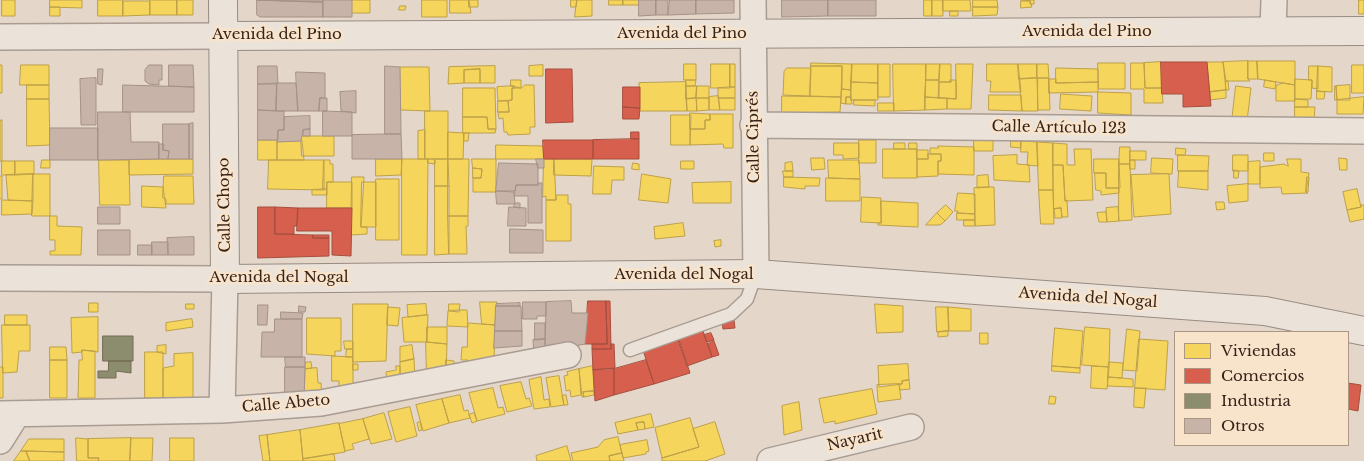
<!DOCTYPE html>
<meta charset="utf-8">
<style>
body{margin:0}
#map{position:relative;width:1364px;height:461px;overflow:hidden;background:#e4d6c8;font-family:"Libre Baskerville",serif}
canvas{display:block}
.legend{position:absolute;left:1174px;top:331px;width:175px;height:115px;box-sizing:border-box;background:#f8e3cb;border:1px solid #ab9684;margin:0;padding:6px 9px;list-style:none;font-size:15px;color:#37231a}
.legend li{display:flex;align-items:center;gap:10px;height:25px}
.legend b{width:25px;border:1px solid #ab9684}
</style>
<div id="map">
<canvas width="1364" height="461"></canvas>
<ul class="legend">
<li><b style="height:14px;background:#f6d55c"></b>Viviendas</li>
<li><b style="height:14px;background:#d6604d"></b>Comercios</li>
<li><b style="height:14px;background:#8c8c6e"></b>Industria</li>
<li><b style="height:14px;background:#c8b3a8"></b>Otros</li>
</ul>
</div>
<script>
const ctx = document.querySelector('canvas').getContext('2d');
ctx.lineJoin = 'round';
function fill(path, color) { ctx.fillStyle = color; ctx.fill(path, 'evenodd'); }
function stroke(path, color, width, dash) { ctx.strokeStyle = color; ctx.lineWidth = width; ctx.lineCap = dash ? 'butt' : 'round'; ctx.setLineDash(dash || []); ctx.stroke(path); }
function drawText(font, color, halo, rows, align = 'center') {
  ctx.font = font + ' "Libre Baskerville",serif'; ctx.lineWidth = 5; ctx.setLineDash([]); ctx.textBaseline = 'middle'; ctx.strokeStyle = halo; ctx.fillStyle = color; for (const [text, x, y, turn = 0] of rows) {
    ctx.save(); ctx.translate(x, y); ctx.rotate((+turn || 0) * Math.PI / 180); ctx.textAlign = isNaN(turn) ? turn : align; if (halo) ctx.strokeText(text, 0, 0); ctx.fillText(text, 0, 0); ctx.restore();
  }
}
const homes = new Path2D(`
 M2,0H15V16H2Z
 M50,0H82V8L50,7Z
 M98,0H123V16H98Z
 M150,0H177V15H150Z
 M177,0H193V15H177Z
 M352,0H370V13H352Z
 M422,0H447V17H422Z
 M450,0H469L471,13H450Z
 M469,0H478V7H469Z
 M571,0H577L576,7H571Z
 M577,0H592V16L575,17Z
 M609,0H623V5H609Z
 M623,0H639V5H623Z
 M924,0H932V16H924Z
 M932,0H943V16H932Z
 M943,0H970L971,11H943Z
 M973,0H997L998,7H973Z
 M1021,0H1034V4H1030V1Z
 M1359,0H1364V14H1359Z
 M123,1H150V15L123,16Z
 M1021,1H1030L1032,7L1021,8Z
 M400,6H406L405,10H399Z
 M50,7H60V16H50Z
 M973,7H998L997,15L973,16Z
 M950,11H958V16H950Z
 M1248,61H1257L1258,79H1248Z
 M1248,61V79L1250,81H1226L1223,62Z
 M1257,61H1295V85L1258,79Z
 M1161,62L1162,88H1145L1144,63Z
 M1207,62H1223L1226,90L1210,92Z
 M811,63L852,64L851,90L842,89V66H811Z
 M1098,63H1125V89H1099Z
 M1131,63H1144L1145,88H1162L1163,103H1144V89H1131Z
 M684,64H696V80H684Z
 M711,64H730V88H711Z
 M730,64H735V87H730Z
 M852,64H878V83L851,82Z
 M878,64H890V97H878Z
 M893,64H926L925,110L894,111Z
 M926,64H940L939,80H926Z
 M940,64H951V82H939Z
 M956,64H973L971,109H947V98L956,99Z
 M987,64H1018L1021,92H990L991,81H987Z
 M1018,64H1037V78L1019,79Z
 M1037,64H1048L1049,78H1037Z
 M0,65H2V93H0Z
 M21,65H49V85H20Z
 M543,65V76H529V66Z
 M1352,65H1364V93H1352Z
 M495,66V83H480V69L464,70V83L448,84L449,67Z
 M811,66H842L841,97L810,96Z
 M1309,66H1318V89L1312,88V80H1309Z
 M1318,66L1332,67V92L1317,91Z
 M400,67H429L430,111L401,110Z
 M787,68H811L810,96L783,95L784,72Z
 M1056,68L1098,69V82L1056,83Z
 M480,69V83H464V70Z
 M1037,78L1038,111H1022L1019,79Z
 M1038,78H1049L1050,110H1038Z
 M1049,79H1056V83L1098,82V92L1049,93Z
 M1295,79L1312,80L1311,99H1295Z
 M511,80H521V88L511,86Z
 M686,80H696L695,86H686Z
 M926,80H939V98L925,97Z
 M950,80H956V99L938,98L939,82H951Z
 M1265,80L1276,82L1275,89L1264,87Z
 M1226,81H1228L1229,90H1226Z
 M686,82L687,111H639V83Z
 M851,82L878,83V100H851Z
 M1283,83L1295,85V101H1276V86Z
 M27,85H49V99H27Z
 M525,85H534L535,127H530V134L508,135L507,132H504L503,118L499,119L498,112H509L508,101L512,100V88H521Z
 M1350,85V100H1337L1336,86Z
 M514,86L515,88H512V100L498,101L497,87Z
 M686,86H697L696,98L686,99Z
 M697,86H709V98H696Z
 M1236,86L1251,88L1247,121H1232Z
 M1335,86H1336L1337,100H1335Z
 M730,87H735V98H718V88Z
 M463,88H495L496,129H488L487,117H463Z
 M842,89L851,90V97H846V104L841,103Z
 M1226,90V98L1210,100V92Z
 M1317,91L1325,92L1324,99H1317Z
 M1098,92L1131,93V115L1098,113Z
 M1061,94L1092,96L1091,111L1060,109Z
 M989,95H1021L1022,111L989,110Z
 M718,96L720,110H709V97Z
 M782,96L841,97L840,112L782,113Z
 M846,97H851L852,104H846Z
 M925,97L947,98V109L925,110Z
 M1364,97L1363,114H1337V100Z
 M696,98L697,111H687L686,99Z
 M697,98H709V110L697,111Z
 M719,98H735V110H720Z
 M27,99H49L50,145L27,146Z
 M1295,99L1308,100V107H1295Z
 M854,100H875V106L854,105Z
 M498,101H508L509,112H498Z
 M878,103H894V111H878Z
 M1295,107H1315L1314,121L1295,120Z
 M425,111H448V159H425Z
 M690,113L710,114V120H705V129H690Z
 M710,114H733V148H724L723,144L690,145V129H705V120H710Z
 M671,115H691L690,145H671Z
 M463,117H487L488,129H496L495,133H463Z
 M2,120V161H0V121Z
 M425,130V159H418V131Z
 M448,132L464,133L463,159H448Z
 M464,133H469L468,141H464Z
 M301,136H334V156H302Z
 M974,139L993,140V151H974Z
 M258,140H277V160H258Z
 M859,140H876V163H859Z
 M302,141L304,160H277V142Z
 M1011,141H1021V148L1011,147Z
 M1021,141L1037,142L1038,166L1027,165L1028,152H1021Z
 M1037,142L1053,143V190H1039Z
 M834,143H859V158L843,159V155H834Z
 M894,143H905V149H894Z
 M909,143H917V149H909Z
 M1053,143L1067,144V165H1075L1074,149H1091L1093,200L1065,201L1063,165H1053Z
 M496,145L543,146L544,159H496Z
 M938,146L974,147V175L938,174V161H941V154H930V148H938Z
 M1120,147H1130V164H1119Z
 M1176,148L1186,149L1185,155H1176Z
 M883,149H917V178H883Z
 M917,150H928V159H917Z
 M1130,151H1146V160H1130Z
 M1264,153H1274V161H1264Z
 M928,154H941V161H938V176L917,177V159H928Z
 M1017,155V164L1029,165L1030,182L994,180L993,156Z
 M1178,155L1209,156L1208,171H1178Z
 M1233,155H1248V171H1233Z
 M811,158H824L825,169L812,170Z
 M1152,158L1173,159L1172,174L1151,173Z
 M1339,158L1347,159V170H1340Z
 M159,159H193V174L129,175V160Z
 M376,159H402L401,175L376,176Z
 M402,159H428L427,255H402Z
 M428,159H435V164L428,163Z
 M435,159H448L449,186H435Z
 M448,159H469L468,216H448Z
 M472,159H496V192H473V178H481L482,169L473,168Z
 M544,159H554L556,200H546V196L543,197Z
 M554,159H592L591,176L554,175Z
 M1094,159H1119L1120,188H1106V173H1094Z
 M1287,159H1301V172L1309,173L1306,192L1308,193L1282,194L1281,187L1260,188V167L1284,164L1288,166Z
 M42,160H50V168H41Z
 M99,160H129L130,205H100Z
 M269,160H324V190L268,189Z
 M324,160H330V164H333V182H327V189H323Z
 M828,160H859L860,179L829,178Z
 M1130,160H1135V169H1130Z
 M2,161H15V175H2Z
 M15,161H34V174L15,175Z
 M681,161H694V169H681Z
 M1260,161V184H1248V162Z
 M792,162L793,171H785V163Z
 M633,163L639,164V170L632,169Z
 M1119,164H1130L1132,220L1119,221Z
 M1053,165H1063L1065,201L1067,200L1068,217H1062L1061,208L1054,209Z
 M594,166L624,167V180H612L611,194H593Z
 M473,168L482,169L481,178H473Z
 M1234,170L1239,171L1238,178H1234Z
 M783,171H793V177H784Z
 M1179,171H1208V190L1178,187Z
 M1095,173H1106V188H1119V193L1101,195V191L1096,190Z
 M33,174H50V216H32Z
 M33,174V201L8,200L6,175Z
 M642,174L671,179L668,203L639,200Z
 M1169,174L1171,214L1134,217L1131,175Z
 M988,175L989,187L977,188V176Z
 M0,176H2V199H0Z
 M164,176H193L194,204H166V199L163,198Z
 M352,177H364L361,227H367V234L351,235Z
 M784,177L820,178L819,186H805V189L784,187Z
 M1307,177H1309L1308,192H1306Z
 M826,178L860,179V201H826Z
 M376,179H399V240H376Z
 M327,182H352V208H327Z
 M362,182H376V227H361Z
 M731,182V203H693L692,183Z
 M1248,184V201L1229,203L1227,186Z
 M142,186L163,187L166,208L142,207Z
 M435,186H449V254L435,255Z
 M983,187H994L995,225L975,226L974,188Z
 M323,189H327V195H312V190Z
 M1357,189L1361,207L1347,210L1343,192Z
 M1039,190H1053L1054,224H1041Z
 M958,193L975,194V214L957,213L958,211H955Z
 M556,195H568V204H571V241H546V200H556Z
 M862,197L881,198V223L861,222Z
 M2,200L33,201L32,214L2,215Z
 M881,201L918,203V227L878,225V223H881Z
 M1216,202H1224L1225,209L1217,210Z
 M946,205L953,212L945,221L937,213Z
 M1361,205H1364V219L1350,222L1347,210L1361,207Z
 M1118,207L1119,221L1107,222L1106,208Z
 M1061,208L1062,218H1055L1054,209Z
 M1106,212L1107,222H1099L1097,213Z
 M937,213L945,221L940,225H926Z
 M957,213L975,214V220H957Z
 M50,216H57V226L82,227L81,255H50V251H55V240H50Z
 M448,216H468V226H466L467,254H449Z
 M964,220H975V226H964Z
 M683,223L685,236L655,239L654,227Z
 M721,240V246L715,247L714,241Z
 M480,302H497L495,325L482,324Z
 M89,303H98V312H89Z
 M186,304H194V309H186Z
 M353,304H388L386,361L353,362Z
 M426,304L427,315L408,317L407,305Z
 M449,304H460L459,312L449,311Z
 M875,304L903,306V332L877,333Z
 M388,307L400,308L398,326L387,325Z
 M936,307H948L949,331L937,332Z
 M948,307L971,309V331H949Z
 M459,310H467L468,327L447,326L448,311Z
 M5,315H27V325H5Z
 M428,315L427,342H404L402,318Z
 M98,317V352L82,350V352L72,353L71,318Z
 M307,318H341V351H335V356L307,354Z
 M192,319L193,327L166,331V323Z
 M468,323L495,325L494,362L468,368V360H461L462,347H467Z
 M2,325H30V351H19L17,372L3,373Z
 M427,327H447V344L427,342Z
 M1085,327L1110,329L1109,367L1082,365Z
 M1055,328L1083,331L1080,368L1052,366Z
 M1127,329L1140,331L1137,371L1123,370Z
 M948,331V336L938,337V332Z
 M980,333H988V344H980Z
 M1139,339L1168,341L1165,390L1135,388Z
 M344,341H353V349H345Z
 M426,342L447,344L446,372L427,376Z
 M166,345V354L157,352V346Z
 M412,345L414,359L400,362V347Z
 M50,347H66L67,360H50Z
 M347,349H353V357H346Z
 M82,350L95,351V398H78L79,360H82Z
 M145,352H163V398H145Z
 M193,353V398H163V368L174,366V354Z
 M332,356L353,357V387H339V381H332Z
 M414,359L415,379L400,382V362Z
 M50,360H67V398H50Z
 M446,360L454,361L455,370L446,372Z
 M311,362L312,368L305,369V363Z
 M1109,362L1123,363L1122,378L1108,377Z
 M353,364H358V370H353Z
 M908,364L909,380L902,381V384L879,387L878,366Z
 M396,366H400V382L387,385L386,372L396,370Z
 M593,366L594,391L583,392L584,397H582L579,369Z
 M1052,366L1080,368V373L1052,371Z
 M1092,366L1109,367L1107,389L1091,388Z
 M0,367H3V398H0Z
 M317,368L318,383H321L322,400H304L305,369Z
 M579,369L581,395L571,397L570,390L566,391L564,376L568,375L567,372Z
 M559,376L564,405L551,407L546,378Z
 M541,377L544,400L549,399L550,407L534,409L529,380Z
 M1108,377L1133,379V387L1108,386Z
 M909,380L910,389L900,390L899,384H902V381Z
 M521,382L526,399L529,398L532,406L507,412L500,386Z
 M899,384L901,399L878,402L877,385Z
 M493,388L498,408L503,407L505,414L477,421L469,393Z
 M1135,388H1146L1144,408L1134,407Z
 M872,389L877,414L835,424V421L824,423L819,399Z
 M594,391V395L584,397L583,392Z
 M460,395L464,411L468,410L470,418L449,423L442,399Z
 M566,395L568,405H564L562,396Z
 M1050,396L1056,397L1055,404H1049Z
 M442,399L449,423L423,431L416,405Z
 M799,402L802,430L784,435L782,406Z
 M410,407L417,436L396,442L388,412Z
 M384,413L392,439L371,444L363,419Z
 M474,413L477,421L472,423L469,415Z
 M651,414L654,427L645,429L644,422L636,423L638,430L618,434L615,423Z
 M690,418L699,447L662,458L655,428Z
 M363,419L369,439L352,444L354,449L345,451L339,424Z
 M420,422L422,430L419,431L417,423Z
 M644,422L645,429L638,430L636,423Z
 M715,422L725,454L705,461H662V458L699,447L693,429Z
 M339,423L345,452L303,459L300,430Z
 M300,430L303,461H270L267,435Z
 M267,435L270,461H263L259,436Z
 M618,437L622,453L609,456L610,461H573L571,453L598,447L604,440Z
 M76,438L88,439V458H99L98,461H77Z
 M131,438H153L152,461H130Z
 M131,438L130,461H98L99,458H88V439Z
 M170,438H194V461H170Z
 M29,439H64V452L21,451Z
 M647,440L649,451L646,452V454L623,458L620,445Z
 M567,446L571,461H537L536,456Z
 M21,451H26L30,461H14Z
 M26,451L64,452V461H30Z
 M622,453L624,461H610L609,456Z
 M334,454L335,461H303V459Z`);
const shops = new Path2D(`
 M1161,62H1207L1211,106L1183,107V94H1162Z
 M546,69H572L573,122L546,123Z
 M623,87H640V108L623,107Z
 M623,107L640,108L639,119H623Z
 M631,132H639V139H631Z
 M639,139V159H593V140Z
 M543,140H593V159H544Z
 M258,207H275V234L313,235V238H329V256L258,258Z
 M275,207L298,208L297,226H294V234H275Z
 M298,208H352L351,256L332,255V231H297Z
 M313,235H329V238H313Z
 M588,301H606L607,344H585Z
 M606,301H610L611,349H592V344H607Z
 M734,320L735,328L723,329L722,321Z
 M703,331L712,357L687,366L678,340Z
 M711,333L714,340L707,342L704,335Z
 M678,337L690,373L654,384L642,347Z
 M714,341L719,355L712,357L708,344Z
 M611,344H614L615,368L593,370L592,349H611Z
 M646,360L654,384L614,395V369Z
 M614,369V395L595,401L593,370Z
 M1348,383L1361,385L1358,411L1348,409Z`);
const industry = new Path2D(`
 M103,336H133V361H103Z
 M109,361H131V373L116,371V378H98V371H108Z`);
const building = new Path2D(`
 M257,0L323,2V17H260L257,15Z
 M257,0H323V2Z
 M323,0H352V17H323Z
 M639,0H656V15L639,16Z
 M656,0H668V15H656Z
 M670,0H696V14L668,15Z
 M696,0H734V13L696,14Z
 M782,0H828V16L782,17Z
 M828,0H876V16H828Z
 M149,65H162V80H159V85L149,84L145,81V70Z
 M169,65H193L194,87L169,86Z
 M258,66H277L278,83L258,84Z
 M385,66L400,67L401,134H385Z
 M98,69H103L102,85L98,84Z
 M296,72L325,73V98H320L319,111H298Z
 M96,78V125H81L80,79Z
 M277,83H296L298,111H276Z
 M258,84H277L276,111L258,110Z
 M123,85L194,87V112H123Z
 M356,91V113L341,111L340,92Z
 M320,98H327V111H319Z
 M258,110L284,111V130H278V140H258Z
 M323,111L352,112V136H323Z
 M98,112H130L131,142H159V159L98,160Z
 M310,116V129L303,130L301,141L277,142L278,130H284V117Z
 M193,123V159H189V124Z
 M163,124H189V159H168L169,151L163,150Z
 M50,128H98V160H50Z
 M310,129V136H303V130Z
 M385,134H401L402,159H352V135Z
 M159,144H164L163,150L169,151L168,159H159Z
 M536,159H544V168H538Z
 M499,163L538,164V185H516L515,191H496Z
 M538,183H542V223H528V196H514L516,185H538Z
 M496,191L514,192L515,204H497Z
 M515,203H520V208L514,207Z
 M98,207H120V224H98Z
 M509,207L526,208V226H508Z
 M510,229L543,230V253H510Z
 M98,230H130V255H98Z
 M194,237V255H168L167,238Z
 M152,242H168V255H152Z
 M138,245H152V255H138Z
 M571,301L572,313H588L585,344L545,352L546,302Z
 M523,302H546V316H537V319H523Z
 M520,303V306H496V304Z
 M258,305H268L267,325H258Z
 M299,306L306,307L305,312H299Z
 M496,306H521L522,331H495Z
 M281,312L303,313L302,319H281Z
 M275,319H302V357H261L262,332H274Z
 M535,323H545V339L535,340Z
 M495,331H522V346L494,348Z
 M545,339V352L534,354L533,340Z
 M285,357H305V367H286Z
 M285,367H305L304,400L285,399Z`);
const lane = new Path2D(`
 M630,350L731,314L747,299L756,274`);
const street = new Path2D(`
 M753,0L756,274
 M1273,31L1274,0
 M0,37L223,36
 M753,125L1364,131
 M0,278L225,279L222,410
 M0,414L222,410L321,403L568,355
 M0,441L17,414
 M770,461L911,427`);
const secondary = new Path2D(`
 M223,0L225,279L756,274L1265,311L1364,331
 M223,36L1364,31`);
const streetNames = [
 ["Avenida del Pino",1087,32],
 ["Avenida del Pino",682,34],
 ["Avenida del Pino",277,35],
 ["Calle Artículo 123",1059,128,1],
 ["Calle Ciprés",754,137,-91],
 ["Calle Chopo",225,205,-91],
 ["Avenida del Nogal",684,275],
 ["Avenida del Nogal",279,278],
 ["Avenida del Nogal",1088,298,4],
 ["Calle Abeto",286,404,-5],
 ["Nayarit",855,440,-13]
];
fill(homes, '#f6d55c');
stroke(homes, '#bda048', 1);
fill(shops, '#d6604d');
stroke(shops, '#a64e3e', 1);
fill(industry, '#8c8c6e');
stroke(industry, '#726c55', 1);
fill(building, '#c8b3a8');
stroke(building, '#a49188', 1);
stroke(lane, '#a99c92', 15);
stroke(street, '#a99c92', 28);
stroke(secondary, '#988b82', 30);
stroke(lane, '#ebe3da', 12);
stroke(street, '#ebe3da', 25);
stroke(secondary, '#ebe3da', 28);
drawText('15px', '#37231a', '#f8e3cb', streetNames);
</script>
